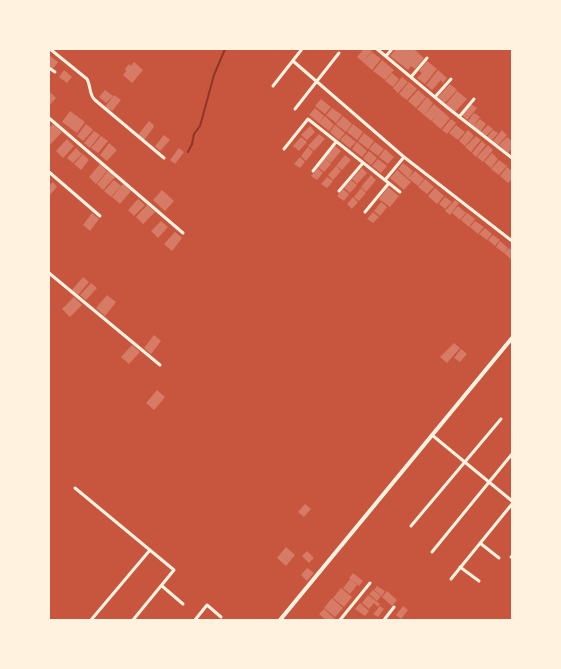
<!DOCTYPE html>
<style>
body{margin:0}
#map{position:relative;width:561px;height:669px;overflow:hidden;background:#c8553d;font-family:Merriweather,serif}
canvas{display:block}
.frame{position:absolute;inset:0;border:50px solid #fff3e0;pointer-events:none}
</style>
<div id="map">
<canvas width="561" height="669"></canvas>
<div class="frame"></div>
</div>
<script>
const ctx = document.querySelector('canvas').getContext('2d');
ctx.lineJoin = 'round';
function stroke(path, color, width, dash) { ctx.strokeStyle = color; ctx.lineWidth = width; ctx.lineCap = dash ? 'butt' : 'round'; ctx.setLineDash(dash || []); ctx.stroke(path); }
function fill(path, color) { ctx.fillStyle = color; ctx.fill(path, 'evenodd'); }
const stream = new Path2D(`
 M188,152L192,144L194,134L200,126L214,75L225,49`);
const building = new Path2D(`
 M364,49H370L372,51L363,62L357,57Z
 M396,49H409L407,52L410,49H414L424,58L415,69L411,66L408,70L390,56Z
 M372,52L381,59L372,70L363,62Z
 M49,55L58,62L53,69L49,66Z
 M382,60L394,70L385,80L373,71Z
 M427,61L437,69L425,84L417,78L422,73L419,71Z
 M134,62L143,70L132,83L123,75L126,71L125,69L129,64L131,66Z
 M64,70L72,77L67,83L59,77Z
 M438,70L447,78L443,83L441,80L432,90L426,85Z
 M392,73L399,79L393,87L385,81Z
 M402,77L408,82L398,93L393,88Z
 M409,82L417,89L407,100L399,94Z
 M450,84L457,90L445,103L438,97Z
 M105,90L113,96L106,103L99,97Z
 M418,90L426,97L416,108L408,101Z
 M457,91L467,99L455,112L446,104Z
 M50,92L56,98L49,106V93Z
 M114,95L121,100L112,111L110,109L108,111L104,108Z
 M427,97L433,103L424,115L417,109Z
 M321,99L331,107L325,114L315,106Z
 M434,104L450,118L441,129L437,126L442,121L437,126L432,121L436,116L431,121L424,115Z
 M471,104L477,108L467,120L462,115Z
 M315,108L324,116L319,123L309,115Z
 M332,108L342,115L336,123L326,115Z
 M70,111L85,122L77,133L62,122Z
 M474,113L480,117L473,126L468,121Z
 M325,116L334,125L329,131L319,123Z
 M343,116L352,124L346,132L336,124Z
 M451,119L456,123L447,134L442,130Z
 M480,119L486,124L480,132L473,126Z
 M149,121L154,125L153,126L154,127L144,140L138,135Z
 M53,124L62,132L50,145L49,144V128Z
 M86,124L93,130L83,141L77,136Z
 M353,124L363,132L357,140L347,132Z
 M335,125L345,133L339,140L330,132Z
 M456,125L465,132L458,140L449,133Z
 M488,125L493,129L486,136L481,132Z
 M310,126L315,132L307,140L301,135Z
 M468,130L474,136L465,146L459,141Z
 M493,130L498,133L492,140L487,137Z
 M502,130L507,135L498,145L493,141Z
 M94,131L100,135L90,148L84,143Z
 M364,133L374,141L368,149L358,141Z
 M319,134L325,139L314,151L308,146Z
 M346,134L356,142L350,148L340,140Z
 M164,135L170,140L160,151L155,146Z
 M101,136L108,141L98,153L91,148Z
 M476,136L481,140L471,152L465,147Z
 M301,137L307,142L299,151L293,146Z
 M507,137L512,141V148L508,153L499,145Z
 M67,139L74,146L63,158L56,151Z
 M482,141L486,145L476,157L472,153Z
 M357,142L367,151L362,157L352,149Z
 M375,142L384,149L378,156L369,149Z
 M109,143L117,150L107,161L100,155Z
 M488,145L493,150L483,162L477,157Z
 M335,146L341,151L331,163L325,158Z
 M308,147L313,152L306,161L301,156Z
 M76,148L82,154L73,163L67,158Z
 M179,148L184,152L175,164L170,160Z
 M385,149L394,157L388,164L379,157Z
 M369,151L377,158L371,165L363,158Z
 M492,153L498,159L491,168L484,162Z
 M83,154L89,160L81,170L74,164Z
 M345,155L351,160L342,170L336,166Z
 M300,157L305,162L300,168L294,164Z
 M325,158L331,164L324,172L318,167Z
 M378,159L387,166L381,173L372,166Z
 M499,160L507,166L499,175L491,169Z
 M403,163L413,171L408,178L398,169Z
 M100,164L107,171L96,184L89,177Z
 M336,166L341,171L333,180L328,175Z
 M507,167L512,171V179L508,183L500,176Z
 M318,168L323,173L317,180L311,176Z
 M362,168L367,173L357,184L352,179Z
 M397,170L411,182L404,190L390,178Z
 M108,171L115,177L103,190L97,184Z
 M415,171L424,179L418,186L408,178Z
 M371,175L376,180L366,192L361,187Z
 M327,177L333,181L327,188L321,184Z
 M425,179L434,187L427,194L418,187Z
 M114,180L121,186L111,197L104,191Z
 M351,180L357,185L350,193L344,188Z
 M53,182L57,187L49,196V186Z
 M123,184L131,191L120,204L112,197Z
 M388,187L399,196L390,207L379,199Z
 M361,188L366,193L359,201L354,197Z
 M435,188L444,196L437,204L428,196Z
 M343,189L349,194L344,201L337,196Z
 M162,190L174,201L165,211L153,200Z
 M353,197L358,202L352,209L347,204Z
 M445,197L452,202L445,209L439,204Z
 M138,199L145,205L134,216L128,210Z
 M455,200L459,203L450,215L445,211Z
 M381,202L387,207L380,216L374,211Z
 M147,205L155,212L143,224L136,217Z
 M458,206L466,213L460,220L452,213Z
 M373,212L379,217L373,223L367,219Z
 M92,213L99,219L90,231L83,225Z
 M467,213L475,219L469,227L461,220Z
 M161,221L168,227L158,238L151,231Z
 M475,221L484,227L478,234L470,227Z
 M485,228L492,234L487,240L479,234Z
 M175,232L182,238L172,251L164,244Z
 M493,235L500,240L495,246L488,240Z
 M500,241L508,248L504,253L496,247Z
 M509,248L512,250V260L504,253Z
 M83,277L89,282L78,295L72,290Z
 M91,283L97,288L86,300L80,295Z
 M107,295L116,302L105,316L96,308Z
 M74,297L82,305L70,317L62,309Z
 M154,335L161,341L151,354L144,348Z
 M454,343L460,348L447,363L440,357Z
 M132,345L140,352L129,364L121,357Z
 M461,349L467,354L460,362L454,358Z
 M157,390L165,397L154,410L146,403Z
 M305,504L311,509L304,517L298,512Z
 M286,547L295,555L286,566L277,558Z
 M307,551L314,558L309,563L302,556Z
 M307,568L314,573L307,581L301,575Z
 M353,573L363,581L359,586L349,578Z
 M350,579L357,585L350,594L343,588Z
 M377,586L385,591L382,596L374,590Z
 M341,588L352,597L344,607L333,598Z
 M373,590L381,596L377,601L369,594Z
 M387,591L397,600L392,606L382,597Z
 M368,595L380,604L378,607L374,603L369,609L362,603Z
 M332,598L343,608L335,617L324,608Z
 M360,603L369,611L365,616L355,609Z
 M380,606L384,609L378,617L373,614Z
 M403,606L408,610L401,619L396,615Z
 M324,609L335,619L334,620H326L319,614Z`);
const minor = new Path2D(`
 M50,49L87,79C91,86 89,95 95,100L164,158
 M377,49L448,108L512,158
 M386,56L392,49
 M293,61L404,157L512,241
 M49,68L55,72
 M411,77L427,58
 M273,86L302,49
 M435,97L451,79
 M295,109L339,53
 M459,117L474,99
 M49,118L183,233
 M284,149L308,119L400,192
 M313,171L336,142
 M49,172L100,216
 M385,180L404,157
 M339,191L363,163
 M365,212L389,183
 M49,273L160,365
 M432,435L512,501
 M75,488L174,570L133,620
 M411,526L501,419
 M480,543L499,558
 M432,552L512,454
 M511,557L512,556
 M460,567L479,581
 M451,579L512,504
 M162,586L183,604
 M91,620L150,550
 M195,620L207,605L221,617
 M340,620L370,583
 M384,620L394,607`);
const tertiary = new Path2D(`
 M280,620L512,338`);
stroke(stream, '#8f3625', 2);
fill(building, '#d67c66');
stroke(minor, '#fff3e0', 3);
stroke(tertiary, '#fff3e0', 4);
</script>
